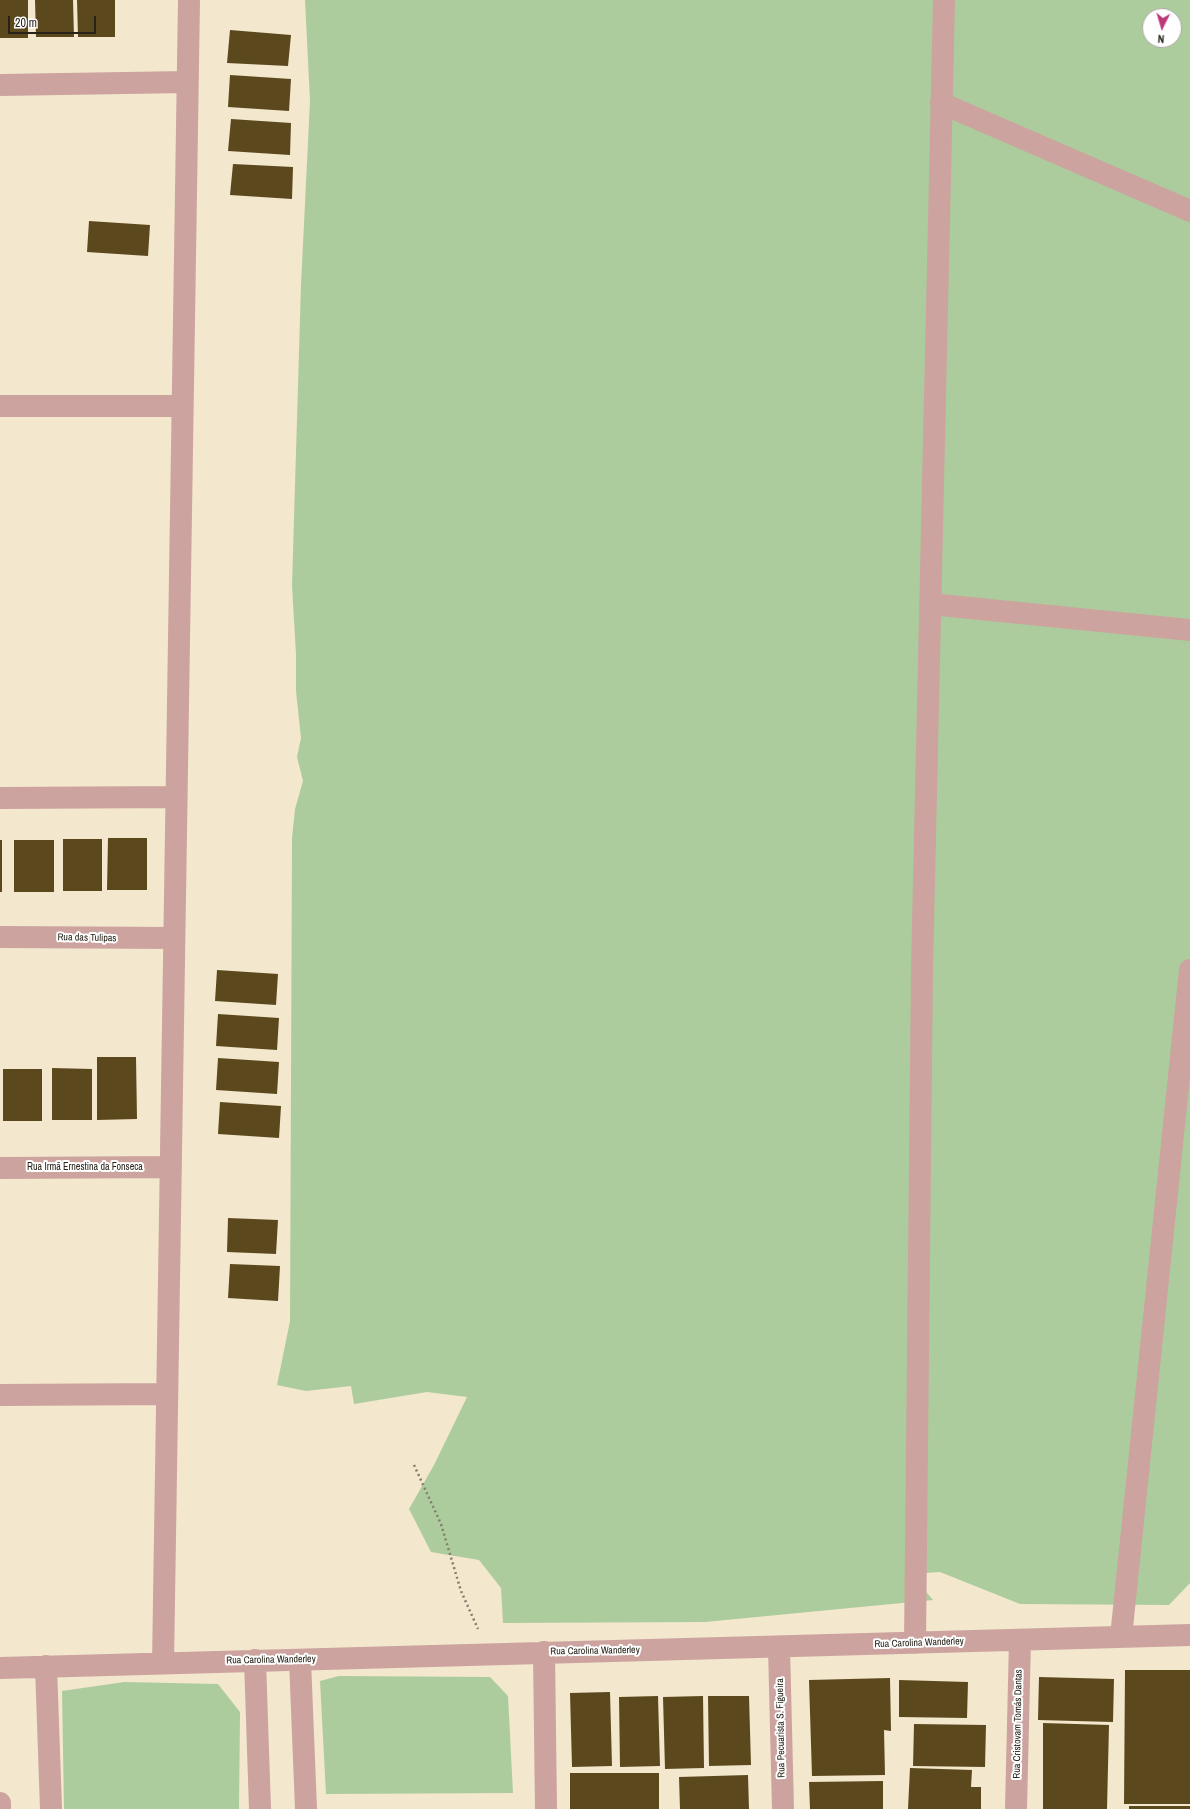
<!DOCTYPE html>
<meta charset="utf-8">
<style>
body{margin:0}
#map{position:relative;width:1190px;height:1809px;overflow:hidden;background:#f3e7ce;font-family:"Archivo Narrow",sans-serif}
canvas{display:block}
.north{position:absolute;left:1142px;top:8px;width:40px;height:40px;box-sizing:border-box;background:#fff;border:1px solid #a9a7a3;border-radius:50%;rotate:185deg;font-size:11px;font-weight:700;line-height:16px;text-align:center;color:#272319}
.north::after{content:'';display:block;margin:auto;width:14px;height:18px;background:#bf397a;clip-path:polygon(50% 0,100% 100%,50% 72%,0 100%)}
.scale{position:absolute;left:8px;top:16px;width:88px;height:18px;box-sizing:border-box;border:2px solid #272319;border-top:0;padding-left:5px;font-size:12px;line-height:14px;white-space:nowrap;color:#272319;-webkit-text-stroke:3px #fff;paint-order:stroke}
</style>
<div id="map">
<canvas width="1190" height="1809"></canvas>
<div class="north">N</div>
<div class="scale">20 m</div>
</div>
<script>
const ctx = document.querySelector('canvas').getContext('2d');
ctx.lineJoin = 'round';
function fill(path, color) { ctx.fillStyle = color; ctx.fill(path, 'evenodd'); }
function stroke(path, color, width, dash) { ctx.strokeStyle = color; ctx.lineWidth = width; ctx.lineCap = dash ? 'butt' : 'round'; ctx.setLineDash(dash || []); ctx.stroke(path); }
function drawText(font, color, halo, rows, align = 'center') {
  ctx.font = font + ' "Archivo Narrow",sans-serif'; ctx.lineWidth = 4; ctx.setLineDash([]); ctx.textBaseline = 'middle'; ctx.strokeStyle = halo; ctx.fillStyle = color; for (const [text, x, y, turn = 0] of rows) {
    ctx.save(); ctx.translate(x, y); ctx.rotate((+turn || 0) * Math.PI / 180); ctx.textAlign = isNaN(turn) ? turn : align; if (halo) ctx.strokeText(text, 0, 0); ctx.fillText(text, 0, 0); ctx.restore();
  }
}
const green = new Path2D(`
 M305,0H1190V1583L1169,1605L1020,1604L940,1572L911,1574L933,1600L705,1622L503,1623L501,1588L479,1560L431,1552L409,1509L434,1465L467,1397L427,1392L354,1404L351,1386L306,1391L277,1385L290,1321L292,838L295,809L303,781L297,757L301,738L296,691V654L292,586L301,285L310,101ZM1150,16H1174V40H1150Z
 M339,1676L490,1677L508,1696L513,1793L326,1794L320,1681Z
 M124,1682L218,1684L240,1712L239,1809H64L62,1691Z`);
const building = new Path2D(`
 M0,0H28V38H0Z
 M35,0H73L74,37H36Z
 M77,0H115V37H78Z
 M230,30L291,35L288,66L227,63Z
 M230,75L291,79L289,111L228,107Z
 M231,119L291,123L290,155L228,151Z
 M233,164L293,167L292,199L230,195Z
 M89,221L150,225L148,256L87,252Z
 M108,838H147V890H107Z
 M63,839H102V891H63Z
 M0,840H2V892H0Z
 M14,840H54V892H14Z
 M217,970L278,974L276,1005L215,1001Z
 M218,1014L279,1018L277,1050L216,1046Z
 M97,1057H136L137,1119L97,1120Z
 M218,1058L279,1062L277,1094L216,1090Z
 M52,1068L92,1069V1120H52Z
 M3,1069H42V1121H3Z
 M220,1102L281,1106L279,1138L218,1134Z
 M228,1218L278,1220L276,1254L227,1252Z
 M230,1264L280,1266L278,1301L228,1298Z
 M1125,1670H1190V1804H1124Z
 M1039,1677L1114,1679L1113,1722L1038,1720Z
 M890,1678L891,1731L884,1730L885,1775L812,1776L809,1680Z
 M899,1680L968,1682L967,1718L899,1717Z
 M610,1692L612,1766L572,1767L570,1693Z
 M658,1696L660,1766L620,1767L619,1697Z
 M703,1696L704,1768L665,1769L663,1697Z
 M708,1696H749L751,1765L709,1766Z
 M1043,1723L1109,1725L1107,1809H1043Z
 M914,1724L986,1725L985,1767L913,1766Z
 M910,1768L972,1770L971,1787H981V1809H908Z
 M570,1773H659V1809H570Z
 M748,1775L749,1809H680L679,1777Z
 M883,1781V1809H810L809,1782Z
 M1129,1806H1190V1809H1129Z`);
const path = new Path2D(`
 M414,1465L441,1524L461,1591L478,1629`);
const street = new Path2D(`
 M0,85L187,82
 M941,103L1190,211
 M0,406H182
 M930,604L1190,630
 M0,798L176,797
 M0,937L174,938
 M0,1168L171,1167
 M0,1395L167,1394
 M1121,1637L1190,970
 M915,1643L922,968L944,0
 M779,1647L783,1809
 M544,1652L546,1809
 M255,1660L260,1809
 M300,1660L306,1809
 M163,1663L189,0
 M46,1666L51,1809
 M0,1668L1190,1635
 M0,1803V1809
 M1016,1809L1020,1640`);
const streetNames = [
 ["Rua das Tulipas",87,938,1],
 ["Rua Irmã Ernestina da Fonseca",85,1167],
 ["Rua Carolina Wanderley",919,1643,-2],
 ["Rua Carolina Wanderley",595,1651,-1],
 ["Rua Carolina Wanderley",271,1660,-1],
 ["Rua Cristovam Tomás Dantas",1018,1724,-89],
 ["Rua Pecuarista S. Figueira",781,1728,-91]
];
fill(green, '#adcc9d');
fill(building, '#5b491d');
stroke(path, '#847d6c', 2.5, [2, 3]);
stroke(street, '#cca39e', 22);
drawText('10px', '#272319', '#fff', streetNames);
</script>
